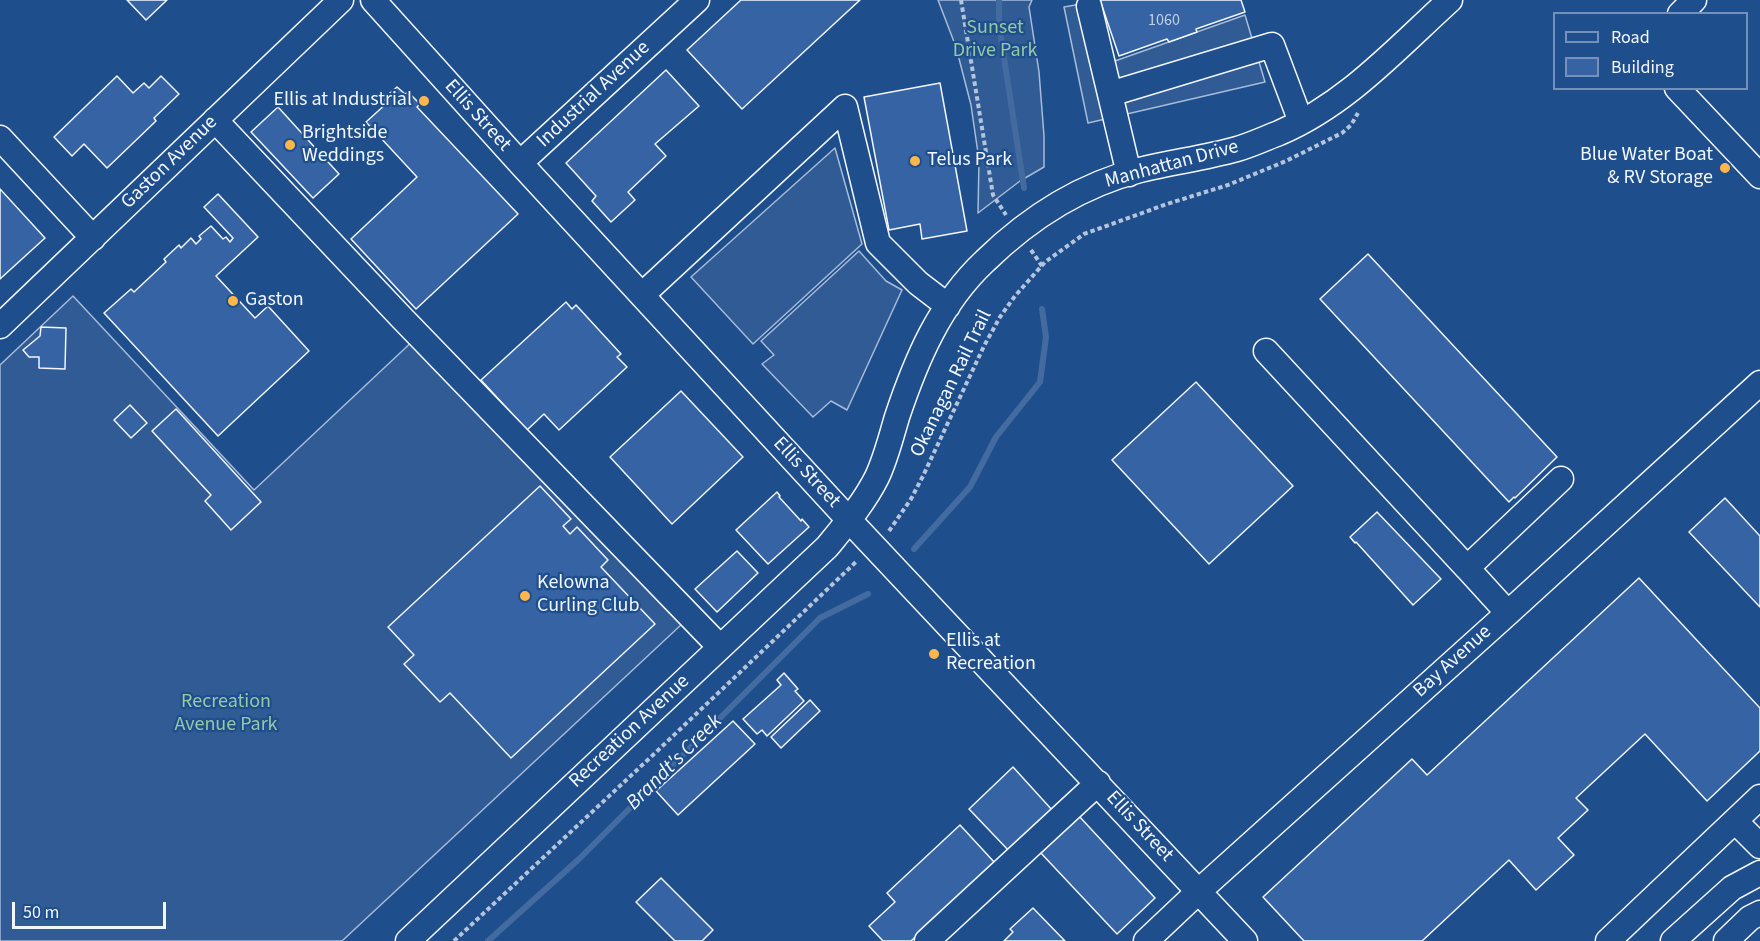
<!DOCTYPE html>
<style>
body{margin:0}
#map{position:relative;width:1760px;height:941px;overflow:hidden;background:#1f4e8c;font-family:"Source Sans 3",sans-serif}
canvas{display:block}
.legend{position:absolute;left:1553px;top:12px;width:195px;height:78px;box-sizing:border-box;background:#1f4e8c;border:2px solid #7391ba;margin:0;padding:8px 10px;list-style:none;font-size:18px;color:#f2f6ff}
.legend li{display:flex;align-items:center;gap:12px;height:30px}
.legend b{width:30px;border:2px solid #7391ba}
.scale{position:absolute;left:12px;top:902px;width:154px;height:27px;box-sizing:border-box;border:3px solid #f2f6ff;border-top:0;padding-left:8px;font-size:18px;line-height:21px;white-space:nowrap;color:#f2f6ff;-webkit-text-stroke:4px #1f4e8c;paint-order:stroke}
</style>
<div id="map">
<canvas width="1760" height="941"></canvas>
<ul class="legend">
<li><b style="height:8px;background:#1f4e8c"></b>Road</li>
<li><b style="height:16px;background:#3563a3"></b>Building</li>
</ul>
<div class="scale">50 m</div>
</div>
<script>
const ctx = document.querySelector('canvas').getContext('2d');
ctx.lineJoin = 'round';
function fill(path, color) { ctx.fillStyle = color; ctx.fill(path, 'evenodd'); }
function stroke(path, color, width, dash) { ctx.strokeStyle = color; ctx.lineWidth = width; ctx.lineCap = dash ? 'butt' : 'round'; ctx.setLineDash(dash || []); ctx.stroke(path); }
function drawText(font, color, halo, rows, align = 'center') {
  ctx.font = font + ' "Source Sans 3",sans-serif'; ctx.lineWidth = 4.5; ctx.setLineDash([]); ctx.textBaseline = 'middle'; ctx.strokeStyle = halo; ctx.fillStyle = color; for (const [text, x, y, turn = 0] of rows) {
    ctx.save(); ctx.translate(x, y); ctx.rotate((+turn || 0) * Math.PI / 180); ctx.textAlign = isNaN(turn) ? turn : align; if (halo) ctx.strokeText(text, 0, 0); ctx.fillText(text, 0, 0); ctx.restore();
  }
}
const built = new Path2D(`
 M938,0H1032L1029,7L1039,72L1044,136V167L1020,181L978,213L979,160L971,105L956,47Z
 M1098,1L1115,61L1245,15L1265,82L1088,123L1064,7Z
 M835,148L862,244L753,344L691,277Z
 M859,251L886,281L902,290L847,410L831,401L813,417L762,364L774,355L761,341Z
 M73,296L254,490L416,338L682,624L342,941H0V365Z`);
const stream = new Path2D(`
 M999,0V25L1024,188
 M914,549L970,487L996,437L1040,382L1046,337L1042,309
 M488,941L579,859L820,618L868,594`);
const building = new Path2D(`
 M127,0H167L146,20Z
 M741,0H860L742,109L687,50Z
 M1100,0H1241L1245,12L1196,29L1197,32L1169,42L1167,39L1119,56Z
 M666,70L699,106L655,144L666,156L628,192L635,200L611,222L592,201L596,196L566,163Z
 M117,76L133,93L144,83L149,88L161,76L179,94L154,118L156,121L107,168L84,144L72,156L54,137Z
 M940,83L967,231L922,239L920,224L889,230L864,97Z
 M397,87L405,94L408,92L420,104L417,107L518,214L416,309L351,239L417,177L366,122L387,103L383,99Z
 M278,107L339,174L313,198L251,132Z
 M0,189L45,238L0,279Z
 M218,194L258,237L216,276L255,318L268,306L309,351L218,436L104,313L131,289L134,292L166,262L164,259L179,245L181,248L191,238L196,244L201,239L199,236L211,226L223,239L226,237L230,242L233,238L204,207Z
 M1368,254L1557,457L1515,498L1514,497L1509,502L1320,299Z
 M566,302L572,309L576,305L621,354L617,357L627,367L559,430L544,414L527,430L481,380Z
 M41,327L66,328L65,369L39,368V357H29L23,350L40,336Z
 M1196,382L1293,486L1209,564L1112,460Z
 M681,391L743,457L672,524L610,457Z
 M130,405L147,423L131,438L114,420Z
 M176,409L261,502L231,530L205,501L211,495L152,431Z
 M540,486L571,519L563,526L570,534L577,527L608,560L601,567L655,624L511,758L450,693L440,702L404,664L414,655L388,627Z
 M777,492L780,496L779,497L801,521L802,519L809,527L768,564L736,530Z
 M1725,498L1760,536V607L1689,532Z
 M1377,512L1441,579L1413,605L1356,542L1355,543L1350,537Z
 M737,551L758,573L717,612L695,589Z
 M1639,578L1760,708V751L1707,801L1645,734L1576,798L1588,810L1558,838L1574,855L1536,890L1509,860L1422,941H1304L1263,897L1412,759L1427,775Z
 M784,673L798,689L795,691L804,701L767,736L762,730L757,734L743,719L781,685L777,680Z
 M810,700L820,711L781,748L771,737Z
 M733,721L755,744L678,815L656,791Z
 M1013,767L1053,811L1010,852L969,809Z
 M1078,815L1155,898L1117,934L1039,851Z
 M960,825L995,863L911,941H883L869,926L895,902L887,893Z
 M661,878L713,930L702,941H675L636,902Z
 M1033,908L1065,941H1004L1013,932L1010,929Z`);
const path = new Path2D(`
 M961,0L993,195L1006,215
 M1031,250L1042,266
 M889,531L911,499L923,476L984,346L1000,317L1015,296L1045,262L1084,234L1167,204L1228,185L1286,161L1342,133L1351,125L1358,113
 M454,941L653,755L857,561`);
const minor = new Path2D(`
 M373,0L520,163L849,520L1245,941
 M1089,6L1129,174
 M1680,14L1694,0
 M1677,88L1760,176
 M1110,94L1272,45L1301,122
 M215,120L400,316L720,647
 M0,138L93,238
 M520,163L697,0
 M642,295L845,107L878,243L918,283L948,306
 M0,326L341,0
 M1266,351L1467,568
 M1508,613L1467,568L1561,479
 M1735,821L1760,846
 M408,941L827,547C845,525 864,503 877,477C886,458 891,437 897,417C916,360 940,303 985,261C1028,219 1081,185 1140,170C1172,162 1205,158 1237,149C1251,145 1266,138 1279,133C1347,104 1397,48 1450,0
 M927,941L1098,783
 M1146,941L1199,891L1508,613L1760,383
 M1608,941L1760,797
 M1673,941L1732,888L1760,873
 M1726,941L1750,918L1760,913`);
const markers = [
 [424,101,6,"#ffb74d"],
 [290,145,6,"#ffb74d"],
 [915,161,6,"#ffb74d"],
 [1725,168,6,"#ffb74d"],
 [233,301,6,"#ffb74d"],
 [525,596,6,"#ffb74d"],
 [934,654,6,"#ffb74d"]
];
const numberNames = [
 ["1060",1164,21]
];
const parkNames = [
 ["Sunset",995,29],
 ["Drive Park",995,52],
 ["Recreation",226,703],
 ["Avenue Park",226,726]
];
const streetNames = [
 ["Industrial Avenue",594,95,-43],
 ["Ellis Street",477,116,48],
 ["Gaston Avenue",170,163,-44],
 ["Manhattan Drive",1172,165,-15],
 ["Okanagan Rail Trail",952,384,-64],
 ["Ellis Street",806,473,47],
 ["Bay Avenue",1453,662,-42],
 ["Recreation Avenue",630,732,-43],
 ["Ellis Street",1139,827,47]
];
const poiNames = [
 ["Ellis at Industrial",412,101,"right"],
 ["Brightside",302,134],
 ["Weddings",302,157],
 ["Blue Water Boat",1713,156,"right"],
 ["& RV Storage",1713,179,"right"],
 ["Telus Park",927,161],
 ["Gaston",245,301],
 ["Kelowna",537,584],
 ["Curling Club",537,607],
 ["Ellis at",946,642],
 ["Recreation",946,665]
];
const waterNames = [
 ["Brandt's Creek",675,763,-45]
];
fill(built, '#305b95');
stroke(built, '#a8bbd7', 1.5);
stroke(stream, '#446ba0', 6);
fill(building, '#3563a3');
stroke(building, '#f2f6ff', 1.5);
stroke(minor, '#f2f6ff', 27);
stroke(path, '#b3c4dc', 4, [4.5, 3]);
stroke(minor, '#1f4e8c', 24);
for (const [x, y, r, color] of markers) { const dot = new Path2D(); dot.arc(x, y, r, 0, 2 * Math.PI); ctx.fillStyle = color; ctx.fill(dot); stroke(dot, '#1f4e8c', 2); }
drawText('16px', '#c3d1e8', null, numberNames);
drawText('20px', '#97c8a6', '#1f4e8c', parkNames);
drawText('20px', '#f2f6ff', '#1f4e8c', streetNames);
drawText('20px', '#f2f6ff', '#1f4e8c', poiNames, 'left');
drawText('italic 21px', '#f2f6ff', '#1f4e8c', waterNames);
</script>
